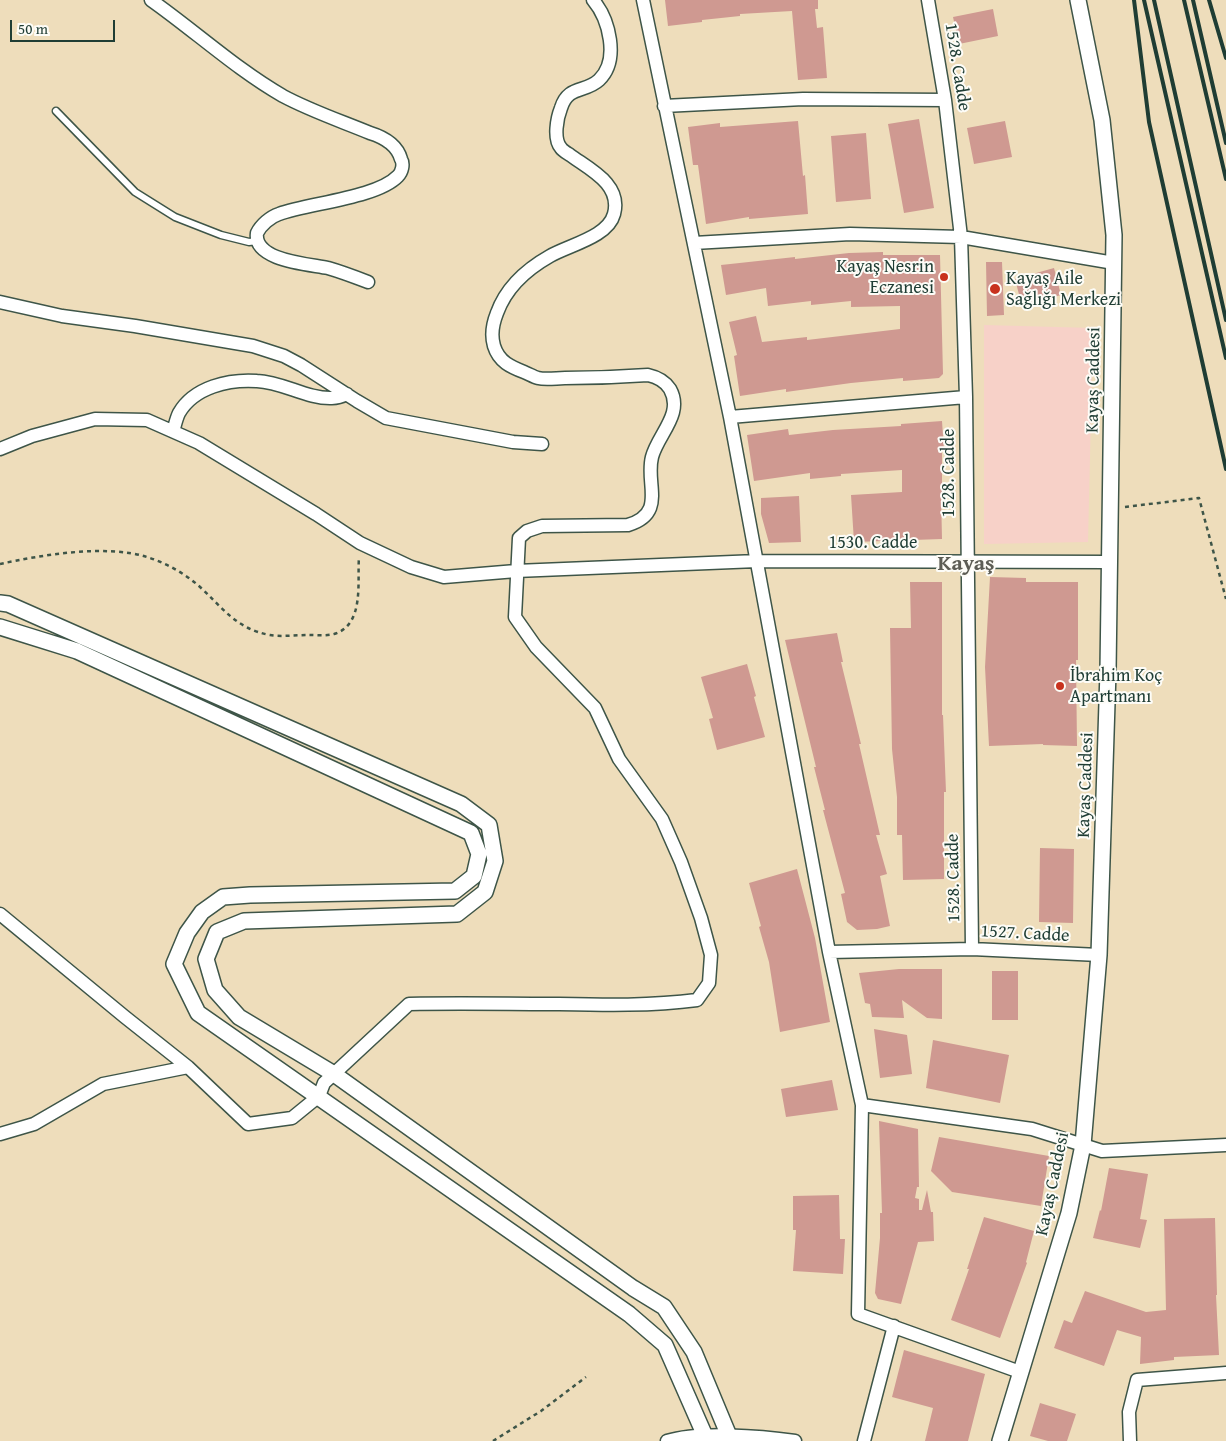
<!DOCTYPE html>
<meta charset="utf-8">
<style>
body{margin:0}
#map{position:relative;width:1226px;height:1441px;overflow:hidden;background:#edb;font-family:"Gentium Book Plus",serif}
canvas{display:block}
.scale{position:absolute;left:10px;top:20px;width:105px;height:22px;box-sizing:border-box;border:2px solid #1f3d34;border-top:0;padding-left:6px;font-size:15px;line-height:18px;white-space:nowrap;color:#1f3d34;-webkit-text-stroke:4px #fdfcf7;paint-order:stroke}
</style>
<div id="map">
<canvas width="1226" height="1441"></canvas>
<div class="scale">50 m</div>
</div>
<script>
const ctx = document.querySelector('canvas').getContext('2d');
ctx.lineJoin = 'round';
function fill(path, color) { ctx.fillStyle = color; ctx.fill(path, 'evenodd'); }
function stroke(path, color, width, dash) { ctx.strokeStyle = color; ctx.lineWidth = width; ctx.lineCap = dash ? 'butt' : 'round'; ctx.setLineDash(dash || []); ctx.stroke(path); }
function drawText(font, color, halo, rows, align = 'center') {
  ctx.font = font + ' "Gentium Book Plus",serif'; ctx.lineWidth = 4; ctx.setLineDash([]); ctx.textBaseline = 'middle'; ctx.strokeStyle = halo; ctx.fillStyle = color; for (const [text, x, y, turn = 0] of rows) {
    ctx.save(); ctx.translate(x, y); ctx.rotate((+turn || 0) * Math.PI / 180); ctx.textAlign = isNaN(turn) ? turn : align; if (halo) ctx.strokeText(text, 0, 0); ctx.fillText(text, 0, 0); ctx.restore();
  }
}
const built = new Path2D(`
 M984,325L1093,328L1088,542L984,544Z`);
const building = new Path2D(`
 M665,0H818V9H815L817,28L823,27L827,78L798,80L792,11L740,14V16L702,20V22L668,26Z
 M993,9L998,36L959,44L953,17Z
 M919,119L934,208L904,213L888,124Z
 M798,121L803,176L805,175L808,214L749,219V217L706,224L698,165H693L688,127L720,123V127Z
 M1005,121L1012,157L974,164L967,128Z
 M866,133L871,199L836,202L831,136Z
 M883,252V255H940L943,374L939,378L903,381V378L851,383L786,392V389L740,396L734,356L737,355L729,322L756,316L762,342L807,337V340L900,329V306L851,307V301L811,305V301L768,306L766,288L726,295L721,265L795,257V259L849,253Z
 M986,262H1002L1004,315L987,316Z
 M1054,268L1061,295L1022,306L1015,279Z
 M942,421L944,451H942V493H941L942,539L854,542L851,495L902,492V470L841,474V476L810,479V473L754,481L747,435L788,429L789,435L833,430L901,426V424Z
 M799,496L801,542L769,543L761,514V498Z
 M990,577L1026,578V582H1078V660H1076L1077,746L1043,745V744L989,746L985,667Z
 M910,582H942V715H943L946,792H944V879L903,880L902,835H897V797L892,749L890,628H911Z
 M837,633L843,662H841L861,744H859L880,835H876L887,874L880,876L890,926L877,929L857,930L847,922L841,894L845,893L823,810H825L814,767H816L785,640Z
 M747,664L756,696L754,697L765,737L717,750L709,719L713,718L701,677Z
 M1040,848L1074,849L1073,923L1039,922Z
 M797,869L815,938L830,1022L780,1032L769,962L759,927L761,926L749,883Z
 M899,969H942V1019L927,1018L902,1000L904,1018L872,1017L870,1004L865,1003L859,973Z
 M992,971H1018V1020H992Z
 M874,1029L907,1035L912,1074L880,1078Z
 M933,1040L1009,1055L1000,1103L926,1088Z
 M832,1080L838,1110L786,1117L781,1089Z
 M879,1121L918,1129L919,1187H917L915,1198L919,1199V1210H922L927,1190L931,1212H933L934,1241L918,1242L901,1304L878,1299L875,1293L880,1238V1213H882Z
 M939,1137L1049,1156L1041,1206L952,1192L931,1171Z
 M1109,1168L1148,1174L1140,1219L1147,1220L1140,1248L1093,1238L1100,1210L1101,1211Z
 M839,1195L840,1239H845L843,1274L793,1271L796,1230H793V1196Z
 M984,1217L1034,1231L1026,1262L1027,1263L1000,1338L951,1320L969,1269H967Z
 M1215,1218L1217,1295H1216L1219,1355L1174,1357V1360L1140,1364L1141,1337L1117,1330L1104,1366L1054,1348L1064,1320L1072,1323L1085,1291L1146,1312L1166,1310L1164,1219Z
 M904,1350L985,1374L968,1441H925L933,1408L892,1397Z
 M1040,1403L1076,1414L1067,1441H1048L1030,1436Z`);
const path = new Path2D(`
 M1125,507L1199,498L1226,599
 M0,564C41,555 106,544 147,557C166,563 184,573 199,586C222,607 236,629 270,635C282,637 295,635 308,635C316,635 326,636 334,634C365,625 357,581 359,557
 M493,1441L541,1411L586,1377`);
const service = new Path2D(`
 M56,111L135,192L175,217L221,235L249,242L257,241`);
const minor = new Path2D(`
 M151,0C195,31 236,69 283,96C311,111 341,121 370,133C383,137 397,145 401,159C404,164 402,172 398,176C377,198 309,203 279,214C270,217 261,225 257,233C253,261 309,264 328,268C342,272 355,277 368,282
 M643,0L730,417L829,952L862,1105L858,1314L1020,1372
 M928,0L945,100L961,237L966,397L972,949
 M664,106L803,99L945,100
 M694,243L850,234L961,237L1114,263
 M0,302L62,316L135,326L253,346L284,356L301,365L357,401L386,418L513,442L542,444
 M730,417L966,397
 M173,431C175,426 176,419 179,413C194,387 229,379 257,381C283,382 307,399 332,398C337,398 343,396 347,394
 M0,449L32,436L95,419L147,420L199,443L316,514L360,543L411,567L444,577L516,571L757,561L1109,562
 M0,914L125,1017L188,1067L248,1124L292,1118L319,1096L324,1083L409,1004C459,1003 509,1004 559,1004C605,1005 651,1006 697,1000L709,983L711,955L701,918L681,862L662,819L619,759L595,708L536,647L515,617L519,538L527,531L542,526L628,525C667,513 645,484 652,457C658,434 684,414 670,389C665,381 657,377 648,375C620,377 593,378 565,378C557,378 546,380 538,378C534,377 529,374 524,372C511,367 499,362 494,346C491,336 493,323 497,313C506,288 527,269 550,256C569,245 608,237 614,214C622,184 589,169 570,155C567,153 563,151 561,148C553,139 557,118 561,108C568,85 585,93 599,80C620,60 609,19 593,0
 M829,952L972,949L1099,955
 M862,1105L1032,1129L1102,1151L1226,1145
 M0,1134L34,1124L103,1084L188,1067
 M667,1441C699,1431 761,1436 795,1441
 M864,1441L894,1326
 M1130,1441L1129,1412L1137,1380L1226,1373`);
const tertiary = new Path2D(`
 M0,603L8,604L461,804L489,825L495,861L485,892L457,914L244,921L217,932L206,959L215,990L239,1017L334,1074L633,1288L664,1307L694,1352L729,1436
 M0,627L77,651L471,833L479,854L474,876L455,891L250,895L223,897L202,912L187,933L174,964L198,1013L629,1314L665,1345L705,1436
 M1000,1441L1069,1213L1083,1145L1099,955L1108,671L1114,235L1102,120L1078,0`);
const rail = new Path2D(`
 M1134,0L1149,122L1226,469
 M1144,0L1226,358
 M1154,0L1226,320
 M1184,0L1226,179
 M1193,0L1226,143
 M1209,0L1226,58`);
const markers = [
 [944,277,5,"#c8321e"],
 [995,289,6,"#c8321e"],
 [1060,686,5,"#c8321e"]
];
const streetNames = [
 ["1528. Cadde",957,67,81],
 ["Kayaş Caddesi",1094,380,-89],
 ["1528. Cadde",949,473,-90],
 ["1530. Cadde",873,543],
 ["Kayaş Caddesi",1086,785,-88],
 ["1528. Cadde",954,878,-91],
 ["1527. Cadde",1025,934,3],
 ["Kayaş Caddesi",1053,1184,-78]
];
const poiNames = [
 ["Kayaş Nesrin",934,267,"right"],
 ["Eczanesi",934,288,"right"],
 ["Kayaş Aile",1006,279],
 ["Sağlığı Merkezi",1006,300],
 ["İbrahim Koç",1070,676],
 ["Apartmanı",1070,697]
];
const districtNames = [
 ["Kayaş",966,564]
];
fill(built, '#f7d1c8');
fill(building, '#cf9991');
stroke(service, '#3e5548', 9);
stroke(minor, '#3e5548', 15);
stroke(tertiary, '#3e5548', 18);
stroke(path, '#3e5548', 2.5, [4, 4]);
stroke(service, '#fff', 6);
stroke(minor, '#fff', 12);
stroke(tertiary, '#fff', 15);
stroke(rail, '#1f3d34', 4);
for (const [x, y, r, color] of markers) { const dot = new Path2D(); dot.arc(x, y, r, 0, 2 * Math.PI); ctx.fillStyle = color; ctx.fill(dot); stroke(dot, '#fdfcf7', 2); }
drawText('18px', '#1f3d34', '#fdfcf7', streetNames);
drawText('18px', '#1f3d34', '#fdfcf7', poiNames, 'left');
drawText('bold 22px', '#5d5d55', '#fdfcf7', districtNames);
</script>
